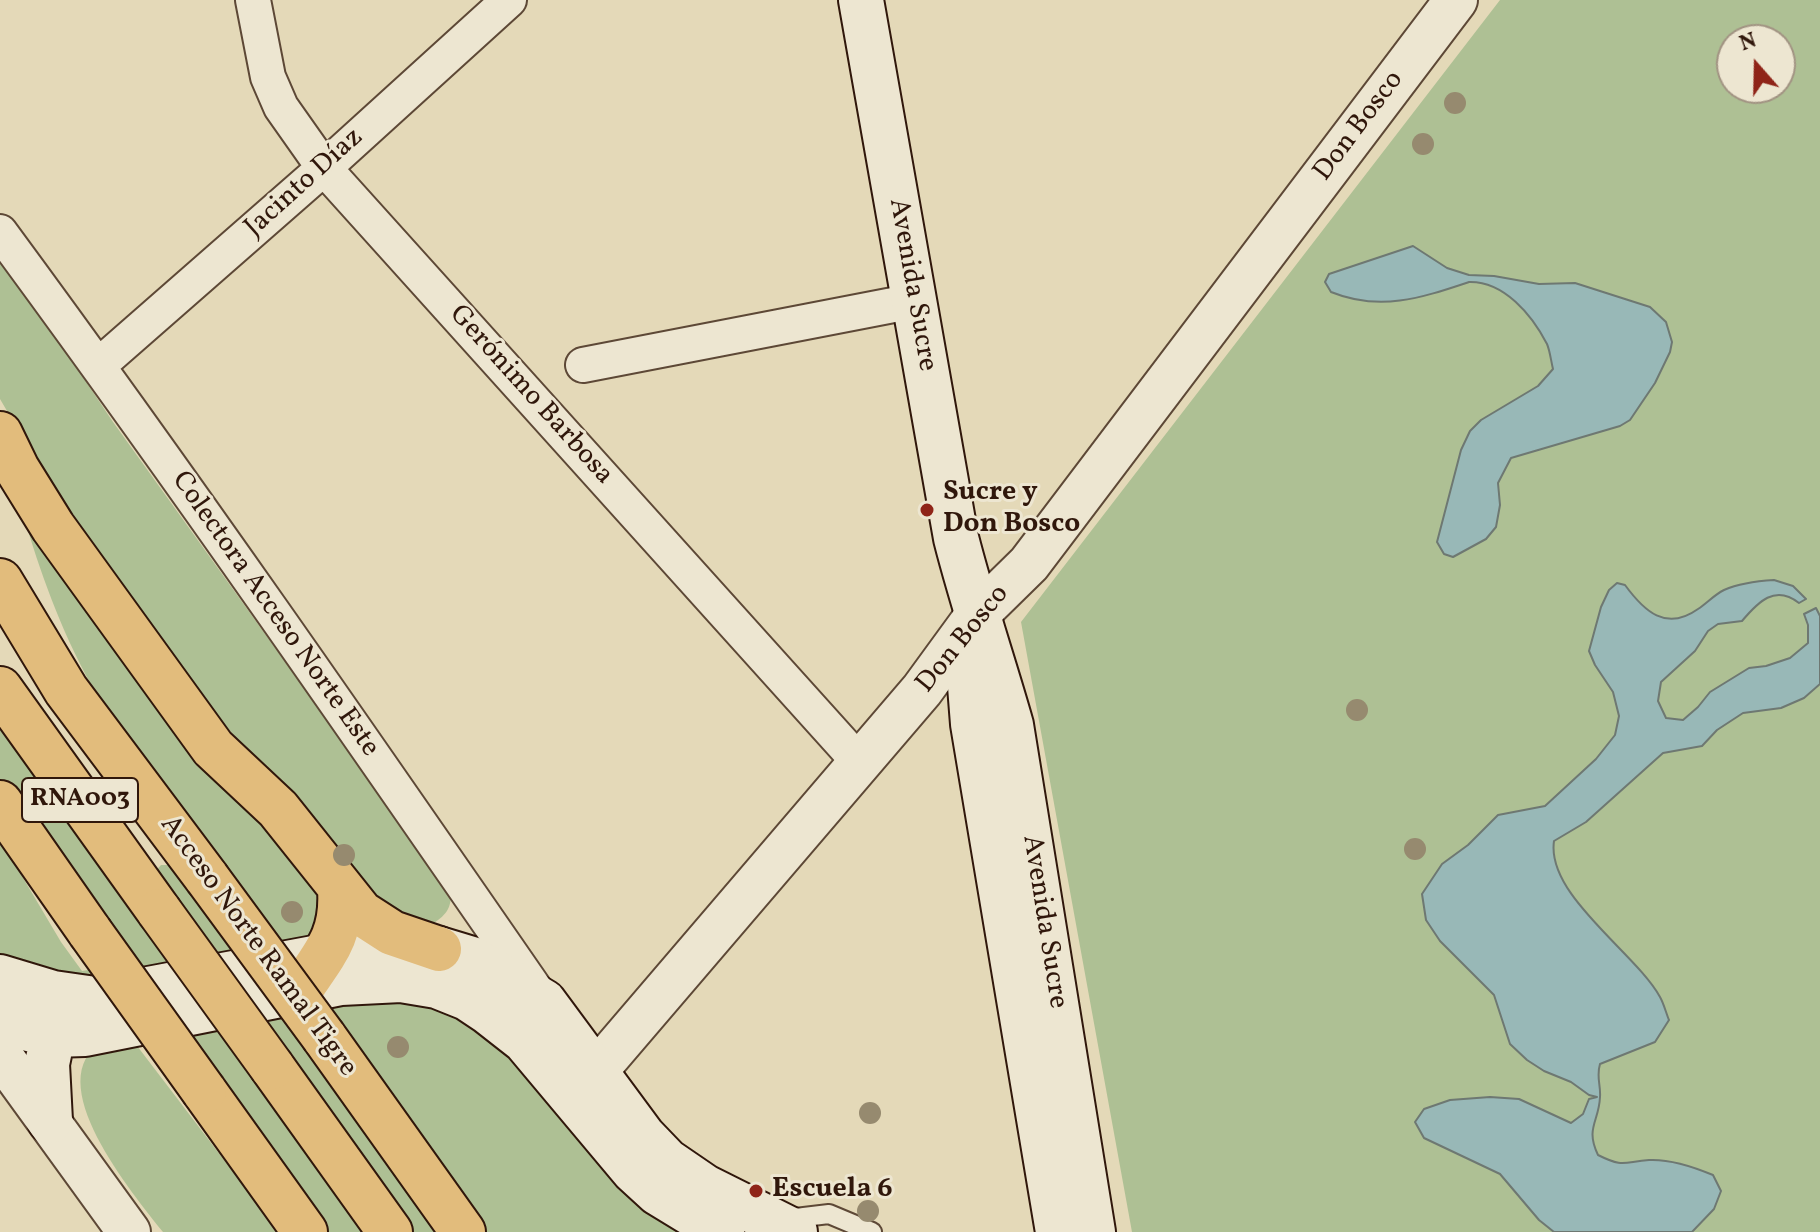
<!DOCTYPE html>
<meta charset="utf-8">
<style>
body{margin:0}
#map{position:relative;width:1820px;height:1232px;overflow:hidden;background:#e4d9b8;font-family:Vollkorn,serif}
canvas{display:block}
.north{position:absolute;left:1716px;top:24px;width:80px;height:80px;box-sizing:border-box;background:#ede6d1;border:2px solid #a19382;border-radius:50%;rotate:340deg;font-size:22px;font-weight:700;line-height:32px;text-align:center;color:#30170b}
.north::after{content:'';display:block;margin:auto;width:28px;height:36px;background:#8f2418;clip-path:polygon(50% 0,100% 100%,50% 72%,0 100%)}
</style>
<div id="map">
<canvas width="1820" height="1232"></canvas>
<div class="north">N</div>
</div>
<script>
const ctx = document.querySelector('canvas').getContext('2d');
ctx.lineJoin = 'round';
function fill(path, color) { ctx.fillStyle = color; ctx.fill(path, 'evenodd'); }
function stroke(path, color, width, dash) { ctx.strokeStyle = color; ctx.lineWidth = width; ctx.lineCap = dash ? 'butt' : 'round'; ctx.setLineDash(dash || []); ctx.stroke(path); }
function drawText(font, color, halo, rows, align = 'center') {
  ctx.font = font + ' Vollkorn,serif'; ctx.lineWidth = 6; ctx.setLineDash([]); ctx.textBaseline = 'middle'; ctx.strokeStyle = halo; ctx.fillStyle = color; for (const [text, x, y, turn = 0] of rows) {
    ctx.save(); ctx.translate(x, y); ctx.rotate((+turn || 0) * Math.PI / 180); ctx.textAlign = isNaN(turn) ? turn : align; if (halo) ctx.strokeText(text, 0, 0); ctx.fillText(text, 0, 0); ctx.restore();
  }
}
const green = new Path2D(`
 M1500,0H1820V1232H1132L1021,622ZM1732,40H1780V88H1732Z
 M0,253L113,422L451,893C451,908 447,914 434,923L407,920L363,886L189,683L68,515L0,399Z
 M26,524L326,876V939L281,953C217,868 151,784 96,693C66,642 43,581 26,524Z
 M0,719L176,968L80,982L0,961V839L61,942L82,971L119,965L0,787Z
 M161,865H173L441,1232H411L153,874Z
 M312,996L452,997L704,1232H484Z
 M211,1015L370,1232H314L164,1027Z
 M128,1034L279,1232H163C134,1195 36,1079 104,1041C111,1038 121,1036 128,1034Z`);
const water = new Path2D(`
 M1413,246L1447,268L1469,275L1494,276L1539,284L1575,283L1650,307L1666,322L1672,342L1670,352L1655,383L1630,420L1620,426L1511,458L1498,483L1500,505L1496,527L1486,539L1453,557L1444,554L1437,542L1461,450L1470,431L1481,420L1538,386L1553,369C1551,361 1550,351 1547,344C1532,315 1504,281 1469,282C1421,298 1380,312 1331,292L1325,282L1329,274Z
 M1774,580L1793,586L1806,599L1799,603C1775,584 1758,602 1742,621L1718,624L1708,631L1695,651L1661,682L1658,701L1666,718L1683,720L1698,707L1710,692L1749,668L1766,666L1790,658L1808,643V625L1804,614L1816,608L1820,616V684L1804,698L1781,708L1743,713L1717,730L1702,746L1663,753L1586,822L1554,841C1546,895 1636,953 1660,997C1664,1004 1666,1013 1669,1020L1655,1042L1600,1064C1596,1077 1601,1085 1600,1097C1599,1122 1585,1128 1598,1155C1624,1168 1623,1162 1649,1160C1669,1159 1694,1167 1713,1175L1721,1191L1714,1209L1692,1232H1554L1539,1220L1500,1174L1424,1138L1415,1122L1424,1109L1450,1100L1490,1097L1519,1099L1571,1123L1583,1114L1589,1099L1597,1097L1589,1095L1571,1082L1544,1071L1527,1060L1510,1044L1494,995L1440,941L1426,920L1422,894L1442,864L1468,845L1498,815L1545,806L1596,759L1615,735L1619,716L1613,692L1595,665L1589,651L1601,607L1609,590L1617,583L1625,585C1644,611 1666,632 1698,609C1707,603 1714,595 1724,590C1740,583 1757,581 1774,580Z`);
const service = new Path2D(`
 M787,1219L829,1214L872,1232`);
const minor = new Path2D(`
 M253,0L268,77L281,107L324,168L860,763
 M0,232C185,483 362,739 539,995
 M583,365L914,301
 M98,366L324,168L509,0`);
const tertiary = new Path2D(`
 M0,1054L129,1232
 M596,1071L922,690L976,616L1029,564L1456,0`);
const secondary = new Path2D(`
 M861,0L956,538C972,601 993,662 1011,725L1093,1232
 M972,638L968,660L973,724L1058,1232
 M0,977L53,993L95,999L357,950L394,947L439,949L472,959L544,1002L643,1136L667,1161L705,1187L795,1232
 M0,1022L53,1035L85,1034L341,983L401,980L437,986L467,998L488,1012L525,1041L634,1171L658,1193L722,1232
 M50,1121L47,1064L53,1035L74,1017`);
const motorway = new Path2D(`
 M0,434L17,469L53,527L213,748L278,809L361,913L392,933L439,949
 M0,581L66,690L207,878
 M0,689L159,911
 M0,803L90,932
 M301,989C326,952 343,935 340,889
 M324,1037L463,1232
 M272,1067L390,1232
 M204,1091L305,1232`);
const motorwayBridge = new Path2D(`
 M207,878L324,1037
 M159,911L272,1067
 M90,932L204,1091`);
const trees = [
 [1455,103],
 [1423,144],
 [1357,710],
 [1415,849],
 [344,855],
 [292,912],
 [398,1047],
 [870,1113],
 [868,1211]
];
const markers = [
 [927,510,8,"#8f2418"],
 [756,1191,8,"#8f2418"]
];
const shields = [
 [80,800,116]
];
const shieldNames = [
 ["RNA003",80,800]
];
const streetNames = [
 ["Don Bosco",1360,127,-53],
 ["Jacinto Díaz",305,184,-42],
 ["Avenida Sucre",911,285,80],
 ["Gerónimo Barbosa",530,396,48],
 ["Colectora Acceso Norte Este",274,615,55],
 ["Don Bosco",964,640,-51],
 ["Avenida Sucre",1043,922,81],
 ["Acceso Norte Ramal Tigre",257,947,54]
];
const poiNames = [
 ["Sucre y",943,494],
 ["Don Bosco",943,526],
 ["Escuela 6",772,1191]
];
fill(green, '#aec094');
fill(water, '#98b8b7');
stroke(water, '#6e7872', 2);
stroke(service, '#5d4836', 22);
stroke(minor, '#5d4836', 38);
stroke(tertiary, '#5d4836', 46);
stroke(secondary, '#30170b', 48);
stroke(motorway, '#30170b', 48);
stroke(service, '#ede6d1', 18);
stroke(minor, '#ede6d1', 34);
stroke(tertiary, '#ede6d1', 42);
stroke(secondary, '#ede6d1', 44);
stroke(motorway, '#e2bc7c', 44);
stroke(motorwayBridge, '#30170b', 48, []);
stroke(motorwayBridge, '#e2bc7c', 44);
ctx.fillStyle = '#968a6f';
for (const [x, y] of trees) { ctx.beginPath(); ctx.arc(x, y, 11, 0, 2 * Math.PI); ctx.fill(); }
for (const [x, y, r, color] of markers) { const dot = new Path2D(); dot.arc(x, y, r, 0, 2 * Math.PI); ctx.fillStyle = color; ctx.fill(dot); stroke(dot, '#ede6d1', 3); }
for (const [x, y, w] of shields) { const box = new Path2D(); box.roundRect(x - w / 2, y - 22, w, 44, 6); ctx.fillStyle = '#ede6d1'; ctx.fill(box); stroke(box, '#30170b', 2); }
drawText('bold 26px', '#30170b', null, shieldNames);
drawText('28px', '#30170b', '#ede6d1', streetNames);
drawText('bold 28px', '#30170b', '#ede6d1', poiNames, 'left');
</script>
